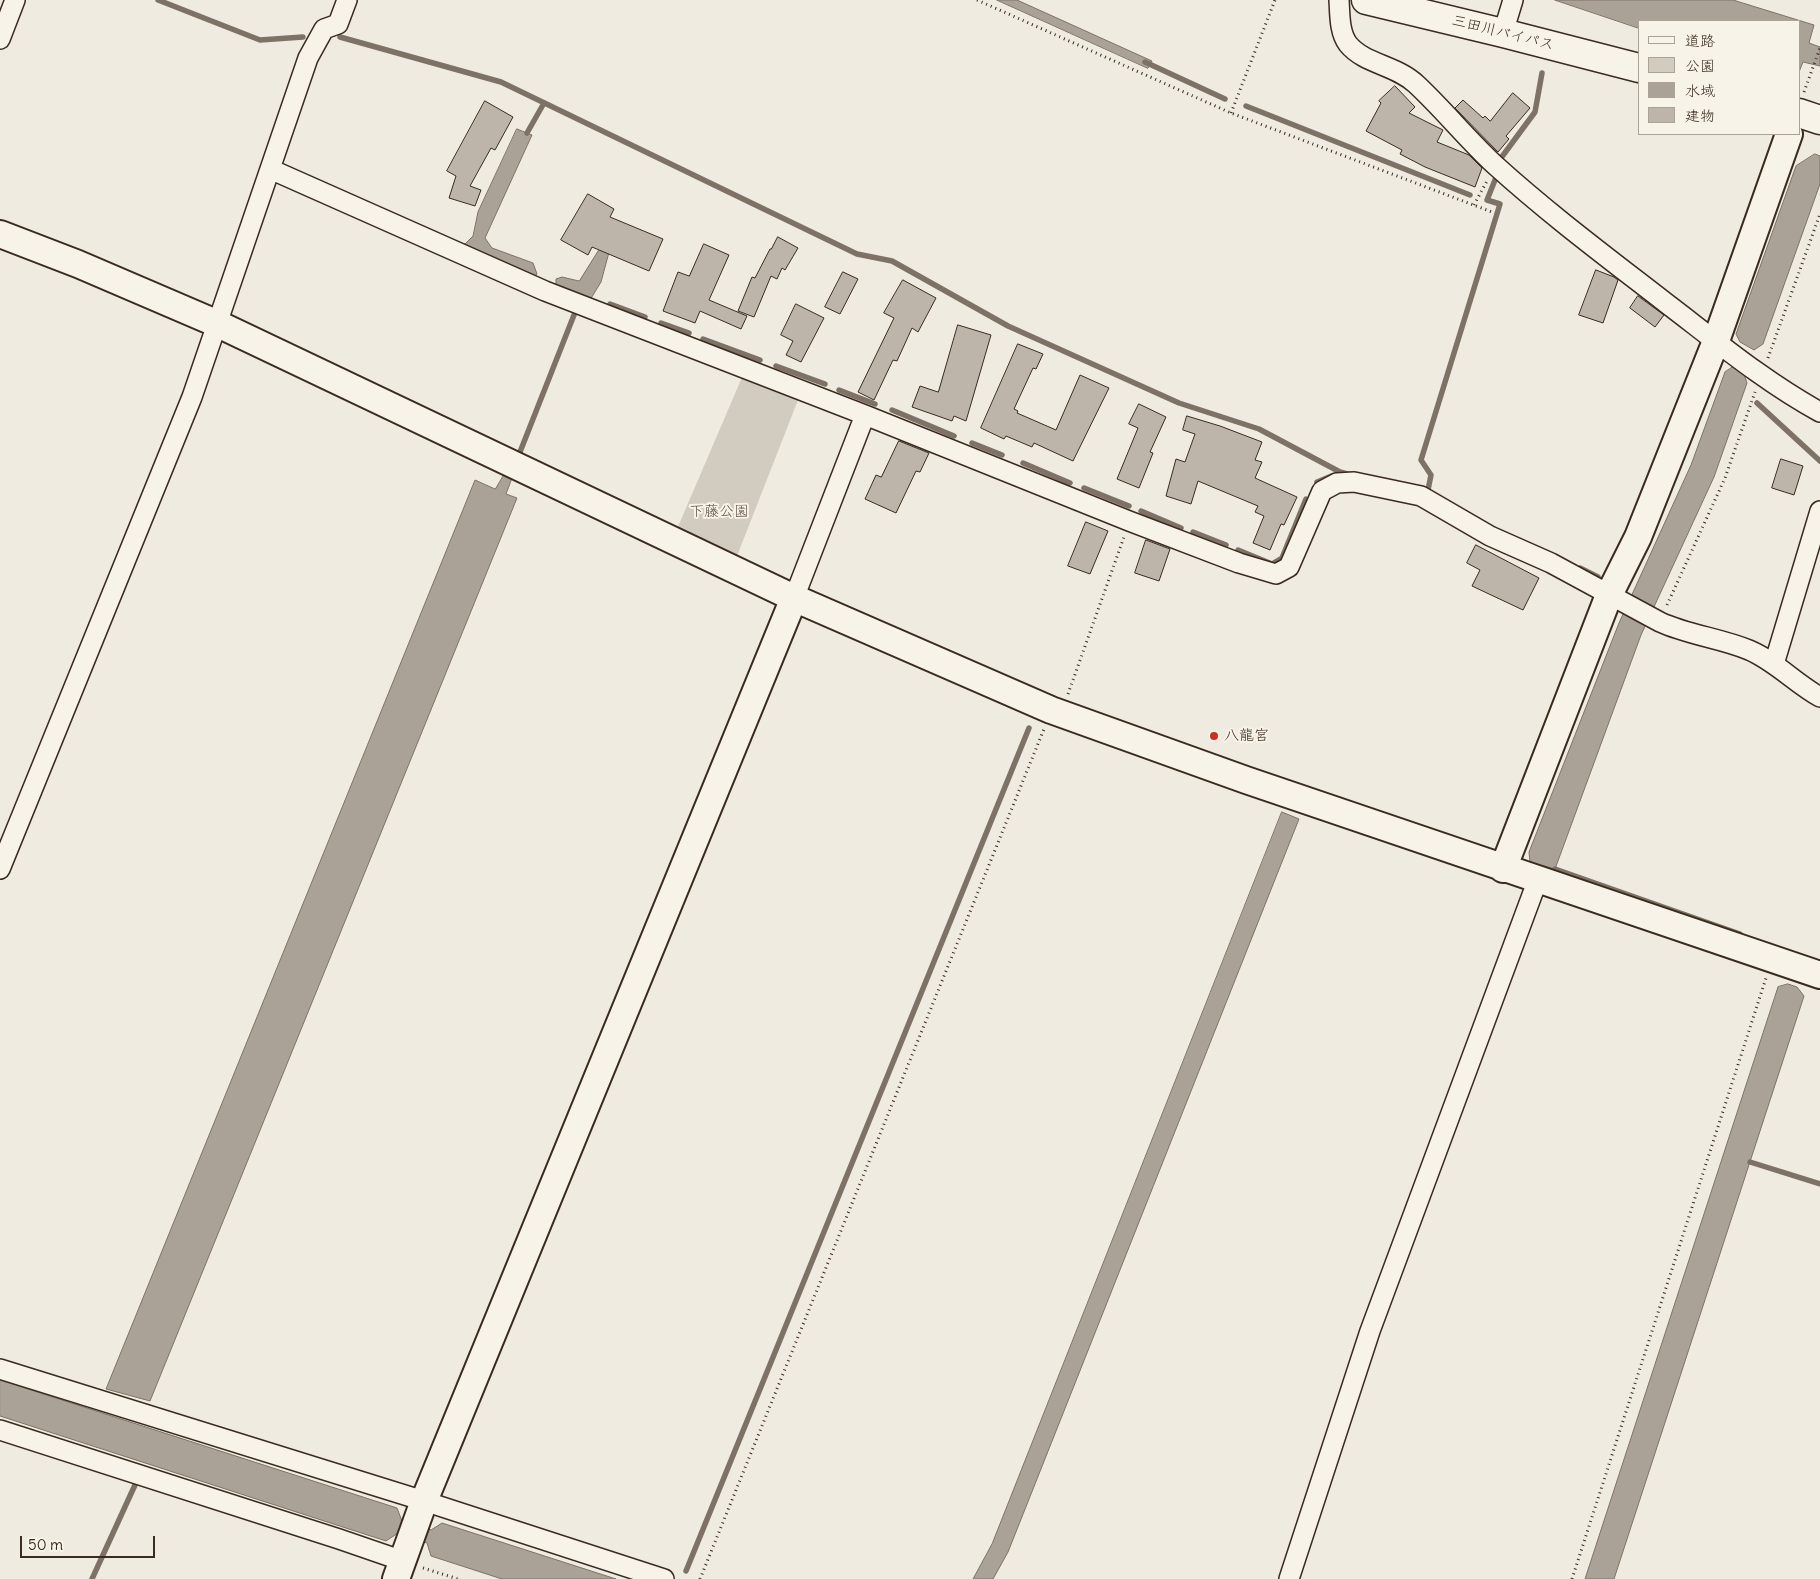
<!DOCTYPE html>
<meta charset="utf-8">
<style>
body{margin:0}
#map{position:relative;width:1820px;height:1579px;overflow:hidden;background:#efebe0;font-family:Delius,"Klee One",sans-serif}
canvas{display:block}
.legend{position:absolute;left:1638px;top:20px;width:162px;height:115px;box-sizing:border-box;background:#f7f3e8;border:1px solid #aca397;margin:0;padding:6px 9px;list-style:none;font-size:15px;color:#3b2a1e}
.legend li{display:flex;align-items:center;gap:10px;height:25px}
.legend b{width:25px;border:1px solid #aca397}
.scale{position:absolute;left:20px;top:1536px;width:135px;height:22px;box-sizing:border-box;border:2px solid #3b2a1e;border-top:0;padding-left:6px;font-size:15px;line-height:18px;white-space:nowrap;color:#3b2a1e;-webkit-text-stroke:4px #f7f3e8;paint-order:stroke}
</style>
<div id="map">
<canvas width="1820" height="1579"></canvas>
<ul class="legend">
<li><b style="height:6px;background:#f7f3e8"></b>道路</li>
<li><b style="height:14px;background:#d1cbc0"></b>公園</li>
<li><b style="height:14px;background:#aaa296"></b>水域</li>
<li><b style="height:14px;background:#bdb5aa"></b>建物</li>
</ul>
<div class="scale">50 m</div>
</div>
<script>
const ctx = document.querySelector('canvas').getContext('2d');
ctx.lineJoin = 'round';
function fill(path, color) { ctx.fillStyle = color; ctx.fill(path, 'evenodd'); }
function stroke(path, color, width, dash) { ctx.strokeStyle = color; ctx.lineWidth = width; ctx.lineCap = dash ? 'butt' : 'round'; ctx.setLineDash(dash || []); ctx.stroke(path); }
function drawText(font, color, halo, rows, align = 'center') {
  ctx.font = font + ' Delius,"Klee One",sans-serif'; ctx.lineWidth = 4; ctx.setLineDash([]); ctx.textBaseline = 'middle'; ctx.strokeStyle = halo; ctx.fillStyle = color; for (const [text, x, y, turn = 0] of rows) {
    ctx.save(); ctx.translate(x, y); ctx.rotate((+turn || 0) * Math.PI / 180); ctx.textAlign = isNaN(turn) ? turn : align; if (halo) ctx.strokeText(text, 0, 0); ctx.fillText(text, 0, 0); ctx.restore();
  }
}
const green = new Path2D(`
 M743,375L800,395L737,556L677,529Z`);
const water = new Path2D(`
 M997,0H1017L1152,61L1148,68Z
 M1555,0H1733L1814,25L1809,43L1820,47V66L1803,62L1799,72V21H1639V28Z
 M517,129L532,135L485,238L492,248L533,263L537,274L533,279L445,239L465,244L473,236L478,212Z
 M1815,154L1820,156V184L1763,344L1754,350L1740,342L1736,334L1796,166Z
 M614,226L615,230L601,282L590,300L556,286V279L562,277L579,281Z
 M1733,367L1744,374L1747,383L1714,477L1641,635L1555,869L1530,862L1529,852L1619,623L1691,465L1725,372Z
 M504,475L512,478L506,494L517,498L150,1401L106,1389L475,480L495,489Z
 M1282,812L1299,819L1008,1552L993,1579H973L992,1544Z
 M1788,984L1797,987L1804,996L1614,1579H1585L1778,987Z
 M0,1380L397,1508L402,1521L431,1530L442,1523L616,1579H502L431,1556L427,1543L398,1533L386,1541L0,1416Z`);
const stream = new Path2D(`
 M158,0L260,40L303,37
 M340,37L501,82L857,254L892,261L1008,326L1179,403L1259,429L1340,472L1351,475
 M1145,62L1225,99
 M1246,106L1470,195
 M527,133L544,103
 M1501,158L1535,112L1542,73
 M610,304L645,317
 M661,323L689,333
 M703,339L760,360
 M776,366L825,384
 M839,390L875,404
 M1757,403L1820,461
 M892,410L954,436
 M972,443L1002,455
 M520,452L574,315
 M1023,463L1070,483
 M1317,482L1334,475
 M1084,488L1129,506
 M1428,490L1431,475L1421,460L1500,204L1487,200L1497,175
 M1141,511L1181,528
 M1193,532L1226,545
 M1238,550L1272,564L1282,558L1306,499
 M1580,568L1598,577
 M1555,869L1740,934
 M1750,1162L1820,1184
 M686,1571L1029,728
 M92,1579L135,1485`);
const building = new Path2D(`
 M1395,86L1415,107L1409,113L1443,130L1437,142L1469,155L1482,168L1475,187L1425,167L1400,154L1402,150L1366,131L1381,103L1379,101Z
 M1513,93L1530,108L1506,136L1509,139L1498,152L1455,108L1463,100L1483,118L1485,116L1490,121Z
 M485,101L513,117L495,150L491,148L470,186L481,190L475,206L449,198L456,176L447,171Z
 M588,194L614,209L610,217L663,239L649,271L592,247L588,255L561,240Z
 M778,237L798,248L785,270L782,268L777,279L771,276L754,317L738,311L752,277L755,278L770,249H771Z
 M704,244L729,255L709,300L747,316L741,329L700,311L695,323L663,311L678,272L689,276Z
 M1596,270L1614,277L1618,280L1603,323L1579,315Z
 M843,272L858,279L840,314L825,307Z
 M903,280L936,298L918,332L912,328L897,361L893,360L874,400L858,392L894,318L884,313Z
 M1638,296L1664,315L1655,327L1630,308Z
 M796,304L824,318L801,362L786,355L793,341L781,335Z
 M958,325L991,335L966,421L954,416L952,421L912,407L920,386L938,392Z
 M1018,344L1043,354L1036,369L1033,368L1014,409L1018,411L1017,413L1056,430L1080,375L1109,388L1073,461L1034,443L1032,447L1006,436L1004,439L981,428Z
 M1139,404L1166,417L1150,452L1153,453L1139,488L1117,479L1138,428L1129,424Z
 M1187,416L1220,426L1262,442L1255,460L1262,462L1255,478L1297,497L1284,525L1281,524L1270,550L1253,543L1264,516L1255,512L1258,506L1198,481L1191,504L1166,496L1176,459L1185,462L1195,434L1183,430Z
 M899,441L929,453L920,472L916,471L896,513L865,499L876,475L881,477Z
 M1781,459L1803,466L1794,495L1772,488Z
 M1086,522L1108,531L1090,574L1068,566Z
 M1146,540L1170,549L1159,581L1135,573Z
 M1476,545L1539,578L1523,610L1472,586L1480,570L1467,563Z`);
const path = new Path2D(`
 M977,0L1231,113L1492,212
 M1804,92L1820,48
 M1231,113L1275,0
 M1474,205L1487,181
 M1768,358L1820,214
 M1667,605L1725,478L1755,392
 M1068,694L1124,537
 M423,1568L458,1579
 M700,1579L1044,729
 M1572,1579L1766,978`);
const street = new Path2D(`
 M1339,0C1340,14 1339,32 1348,44C1364,64 1396,65 1416,84C1443,109 1467,139 1495,165C1549,214 1608,258 1666,303C1716,341 1765,382 1820,412
 M1503,33L1513,0
 M0,39L15,0
 M270,169L308,58L324,29L338,24L347,0
 M794,598L865,415
 M1774,664L1820,511
 M0,869L192,397L270,169L545,291L865,415L1129,521L1239,563L1276,574L1289,567L1322,491L1337,483L1354,482L1421,496L1490,536L1551,563L1660,622C1688,635 1720,638 1749,650C1775,661 1795,683 1820,697
 M0,1369L424,1501L664,1579
 M0,1430L339,1539L403,1561
 M1289,1579L1370,1331L1538,879`);
const secondary = new Path2D(`
 M0,234L78,264L218,324L794,598L1051,710L1246,780L1820,975
 M1503,869L1609,595L1638,537L1716,341L1789,134
 M396,1579L424,1501L794,598`);
const highway = new Path2D(`
 M1366,0L1503,33L1639,68
 M1799,113L1820,120`);
const markers = [
 [1214,736,5,"#c8321e"]
];
const streetNames = [
 ["三田川バイパス",1503,33,14]
];
const parkNames = [
 ["下藤公園",719,512]
];
const poiNames = [
 ["八龍宮",1224,736]
];
fill(green, '#d1cbc0');
fill(water, '#aaa296');
stroke(water, '#7e7266', 1);
stroke(stream, '#7e7266', 5.5);
fill(building, '#bdb5aa');
stroke(building, '#3b2a1e', 1);
stroke(street, '#3b2a1e', 22);
stroke(secondary, '#3b2a1e', 30);
stroke(highway, '#3b2a1e', 31);
stroke(path, '#3b2a1e', 3, [1, 4]);
stroke(street, '#f7f3e8', 19);
stroke(secondary, '#f7f3e8', 26);
stroke(highway, '#f7f3e8', 28);
for (const [x, y, r, color] of markers) { const dot = new Path2D(); dot.arc(x, y, r, 0, 2 * Math.PI); ctx.fillStyle = color; ctx.fill(dot); stroke(dot, '#f7f3e8', 2); }
drawText('15px', '#3b2a1e', '#f7f3e8', streetNames);
drawText('15px', '#605246', '#f7f3e8', parkNames);
drawText('15px', '#3b2a1e', '#f7f3e8', poiNames, 'left');
</script>
